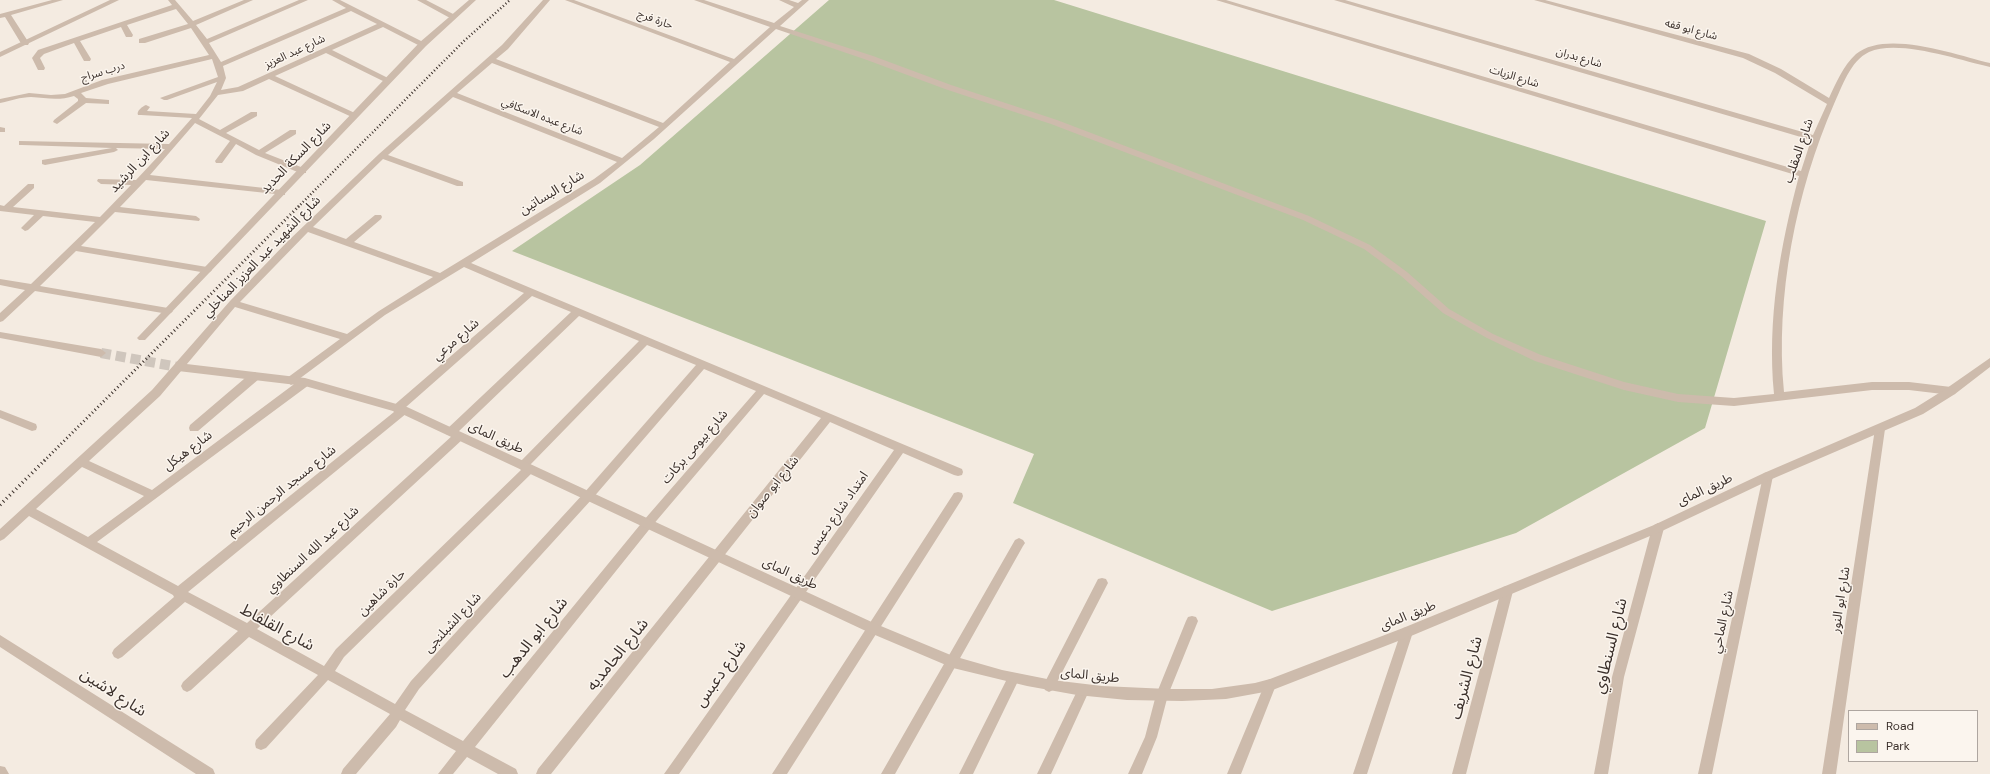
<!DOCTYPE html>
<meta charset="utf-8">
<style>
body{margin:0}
#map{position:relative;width:1990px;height:774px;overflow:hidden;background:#f4ebe1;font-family:"DM Sans",sans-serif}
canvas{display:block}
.legend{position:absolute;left:1848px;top:710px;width:130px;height:52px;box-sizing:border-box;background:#fbf5ee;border:1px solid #aea6a0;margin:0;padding:5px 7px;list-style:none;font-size:12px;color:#3b302b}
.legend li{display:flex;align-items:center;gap:8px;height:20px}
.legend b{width:20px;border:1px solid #aea6a0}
</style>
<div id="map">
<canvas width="1990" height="774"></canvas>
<ul class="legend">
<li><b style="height:5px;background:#cdbbac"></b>Road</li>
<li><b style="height:11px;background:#b8c4a0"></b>Park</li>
</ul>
</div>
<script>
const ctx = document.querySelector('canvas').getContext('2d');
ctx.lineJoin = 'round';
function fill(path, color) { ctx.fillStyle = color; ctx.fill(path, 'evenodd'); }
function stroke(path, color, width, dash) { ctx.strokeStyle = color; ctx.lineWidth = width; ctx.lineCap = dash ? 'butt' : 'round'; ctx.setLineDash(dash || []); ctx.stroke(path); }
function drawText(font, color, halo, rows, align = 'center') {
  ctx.font = font + ' "DM Sans","Noto Sans Arabic",sans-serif'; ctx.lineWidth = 3; ctx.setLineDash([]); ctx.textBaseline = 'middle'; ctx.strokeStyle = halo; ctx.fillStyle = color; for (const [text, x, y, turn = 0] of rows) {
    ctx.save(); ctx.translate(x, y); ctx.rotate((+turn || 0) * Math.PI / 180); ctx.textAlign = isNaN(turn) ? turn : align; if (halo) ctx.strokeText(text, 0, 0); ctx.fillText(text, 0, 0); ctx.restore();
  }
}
const green = new Path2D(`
 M829,0H1054L1766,221L1705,428L1516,533L1272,611L1013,503L1034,454L512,251L640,165Z`);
const tertiaryTunnel = new Path2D(`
 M101,353L178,367`);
const minor = new Path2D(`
 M52,0H63L11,15L29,43L28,45H22L5,17L0,18V14Z
 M168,0H175L193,21L244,0H253L196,25L207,39L299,0H308L209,43L221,62L346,8L332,0H340L427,44L420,46L383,27L332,50L390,79V83H387L326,53L275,76L357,114L358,116L354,118L269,79L243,91L218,95L199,119L220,130L251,112H257V116L226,133L259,150L290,130H296V134L265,153L306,169V173H300L256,155L236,144L222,163H216L215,161L230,141L195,123L150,175L282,190L285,191V195L146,180L120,207L196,216L200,219L199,221L115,212L81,246L207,267L210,268L212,270L210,272L207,273L76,251L40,286L168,308L173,311L171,313L168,314L35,291L3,321L0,322V313L25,290L0,285V279L31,284L95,222L43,216L28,230L25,231L21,228L34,215L0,211V205L4,206L28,184H34V188L13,207L100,217L131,185L101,184L97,181L98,179L136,180L165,149L116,148L118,150L114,152L45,165L42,164V160L112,148L22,145H19V141L169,144L192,118L141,115H138C136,111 143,106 146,105L150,107L147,111L196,114L210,96L217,82L167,100H164L160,98L218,77L212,59L108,84L81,93L86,98L109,100V104L86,103L57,124L53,122L54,120L78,101V99L74,96C59,101 46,98 31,97C21,97 10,101 0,103V99L29,93L51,95L65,94L102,80L209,55L191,28L145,43H139V39L188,24L176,9L127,25L133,35L132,37H126L121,27L80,41L91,59L90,61H84L74,43L44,54L40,58L45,68L44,70H38L32,58L38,50L172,5ZM351,11L377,24L238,87L221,90L226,78L223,66Z
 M417,0H426L457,16L450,18Z
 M543,0H550L508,49L496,59L663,123L730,62L565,0H574L734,59L770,27L694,0H704L774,23L794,7L779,0H789L798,3L802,0H809L780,26L873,56L951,85L1057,120L1309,216L1370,245L1407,272L1449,309L1493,334L1541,355L1624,382L1678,394L1734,398L1774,394C1767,320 1780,246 1799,176L1216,0H1226L1801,171L1811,140L1334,0H1345L1813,135L1827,104L1775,73L1743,58L1534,0H1545L1749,54L1781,69L1829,98C1836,83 1843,66 1856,54C1886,29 1956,55 1990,63V67C1958,60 1899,39 1869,52C1850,61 1842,87 1834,104C1796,191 1775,297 1784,392L1872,382H1909L1951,387L1955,388L1956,391L1955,394L1951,395L1909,390H1872L1734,406L1678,402L1624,390L1535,361L1487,338L1443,313L1401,276L1364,249L1303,220L1051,124L945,89L867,60L776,29L654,139L600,183L471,263L962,469L963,472L962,475L958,476L954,475L903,453L679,774H664L894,450L830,422L551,774H536L538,769L821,418L764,394L652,526L475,747L516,769L518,774H498L467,757L453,774H438L456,751L400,720L396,727L356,774H341L343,769L390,714L328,680L266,748L261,750L256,748L255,744L256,740L318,675L249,637L191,690L187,692L183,690L181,686L183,682L238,631L185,602L122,657L118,659L114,657L112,653L114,649L174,597L173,595L29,516L4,539L0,541V529L152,390L230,301L287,242L379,154L502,45ZM492,63L659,127L622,158L457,93ZM453,97L617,162L594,179L440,273L354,242L381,219L382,217L381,215H375L346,239L313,227L383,159L457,186H463V182L388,155ZM308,232L433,277L379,311L347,334L240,302ZM464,267L524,293L393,406L392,409L394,412L178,586L97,542L309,385L310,382L309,379H301L152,490L89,461L160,396L235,307L340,339L287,378L286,381L291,385L385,315ZM532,296L571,312L447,429L446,432L447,435H453L247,623L188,592L407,413L408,410L406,407ZM579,316L639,341L519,463L518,466L521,470L336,649L324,666L257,629L463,439L464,436L463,433H457ZM647,345L696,365L584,493L411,681L395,704L335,671L344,657L533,472L534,469L530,465ZM704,369L756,391L644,520L463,741L405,710L419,689L592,499ZM82,467L144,496L88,537L36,509Z
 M0,127L5,128V132H0Z
 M255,372L260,376L259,379L198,431H190L189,428L190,425L251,373Z
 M0,410L36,424L37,427L36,430L32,431L0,418Z
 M1880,425L1884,426L1885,429L1836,774H1822L1875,429L1876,426Z
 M1768,472L1772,473L1773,476L1712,774H1698L1763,476L1764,473Z
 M958,492L962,493L963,496L962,499L787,774H772L954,493Z
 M1658,523L1662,525L1664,528L1624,677L1608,774H1594L1612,677L1652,528L1654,525Z
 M1019,538L1023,540L1025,543L1023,546L895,774H881L1015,540Z
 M1102,578L1106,579L1108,583L1053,690L1049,692L1045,690L1043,686L1045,682L1098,579Z
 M1507,586L1511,587L1513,591L1466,774H1452L1501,591L1503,587Z
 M1192,616L1196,617L1198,621L1168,695L1157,737L1142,774H1128L1145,737L1156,695L1186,621L1188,617Z
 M1407,627L1411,628L1413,632L1367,774H1353L1401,632L1403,628Z
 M0,635L213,769L215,774H196L0,647Z
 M1013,673L1017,675L1019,679L973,774H959L1009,675Z
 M1270,679L1274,681L1276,685L1241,774H1227L1266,681Z
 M1083,685L1087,687L1089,691L1051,774H1037L1079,687Z
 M0,766L5,767L9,774H0Z`);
const tertiary = new Path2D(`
 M110,0H119L0,57V52Z
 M469,0H476L426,46L145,340H139L137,338L139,336L420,42Z
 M0,332L101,349L106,353L101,357L0,338Z
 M1990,358V367L1955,394L1923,414L1772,479L1662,531L1411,636L1270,691L1226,699L1182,701L1127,700L1077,695L1027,686L953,668L868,632L400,413L305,386L178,371L173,367L178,363L305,378L407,407L876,624L953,656L1002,670L1052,680L1102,686L1168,689H1212L1255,683L1270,679L1403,628L1654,525L1764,473L1915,408L1947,388Z`);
const railFar2 = new Path2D(`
 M298,207L464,41L510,0`);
const railFar1 = new Path2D(`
 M44,461L299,206`);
const rail = new Path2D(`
 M0,505L45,460`);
const farStreetnames = [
 ["حارة فرج",655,20,20],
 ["شارع ابو قفه",1691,30,15],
 ["شارع عبد العزيز",295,52,-25],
 ["شارع بدران",1579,58,16],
 ["درب سراج",103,72,-17],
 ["شارع الزيات",1514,77,17],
 ["شارع عبده الاسكافي",542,117,21]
];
const streetNames = [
 ["شارع المقلب",1799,151,-71],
 ["شارع السكة الحديد",296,158,-46],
 ["شارع ابن الرشيد",140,161,-47],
 ["شارع البساتين",552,193,-31],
 ["شارع الشهيد عبد العزيز المناخلي",262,257,-46],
 ["شارع مرعي",456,340,-41],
 ["طريق الماى",496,438,25],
 ["شارع بيومى بركات",695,447,-49],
 ["شارع هيكل",188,451,-37],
 ["شارع ابو صوان",773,487,-51],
 ["طريق الماى",1705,490,-25],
 ["شارع مسجد الرحمن الرحيم",282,491,-39],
 ["امتداد شارع دعبس",838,513,-55],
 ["شارع عبد الله السنطاوي",313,550,-43],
 ["طريق الماى",790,574,25],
 ["حارة شاهين",382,593,-44],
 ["شارع ابو النور",1841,600,-81],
 ["طريق الماى",1408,616,-22],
 ["شارع الماحي",1723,622,-78],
 ["شارع الشبلنجى",453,623,-47],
 ["طريق الماى",1090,676,6]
];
const nearStreetnames = [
 ["شارع القلفاط",277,628,28],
 ["شارع ابو الدهب",534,638,-51],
 ["شارع السنطاوي",1611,646,-76],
 ["شارع الحامديه",618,655,-51],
 ["شارع دعبس",721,674,-55],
 ["شارع الشريف",1467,678,-75],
 ["شارع لاشين",113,693,33]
];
fill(green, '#b8c4a0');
stroke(tertiaryTunnel, '#cfc6bd', 10, [10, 5]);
fill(minor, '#cdbbac');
fill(tertiary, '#cdbbac');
stroke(railFar2, '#3b302b', 2.5, [1, 2.5]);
stroke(railFar1, '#3b302b', 3, [1, 3]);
stroke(rail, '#3b302b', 3.5, [1, 3.5]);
drawText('11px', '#3b302b', '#fbf5ee', farStreetnames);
drawText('13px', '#3b302b', '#fbf5ee', streetNames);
drawText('16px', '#3b302b', '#fbf5ee', nearStreetnames);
</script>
